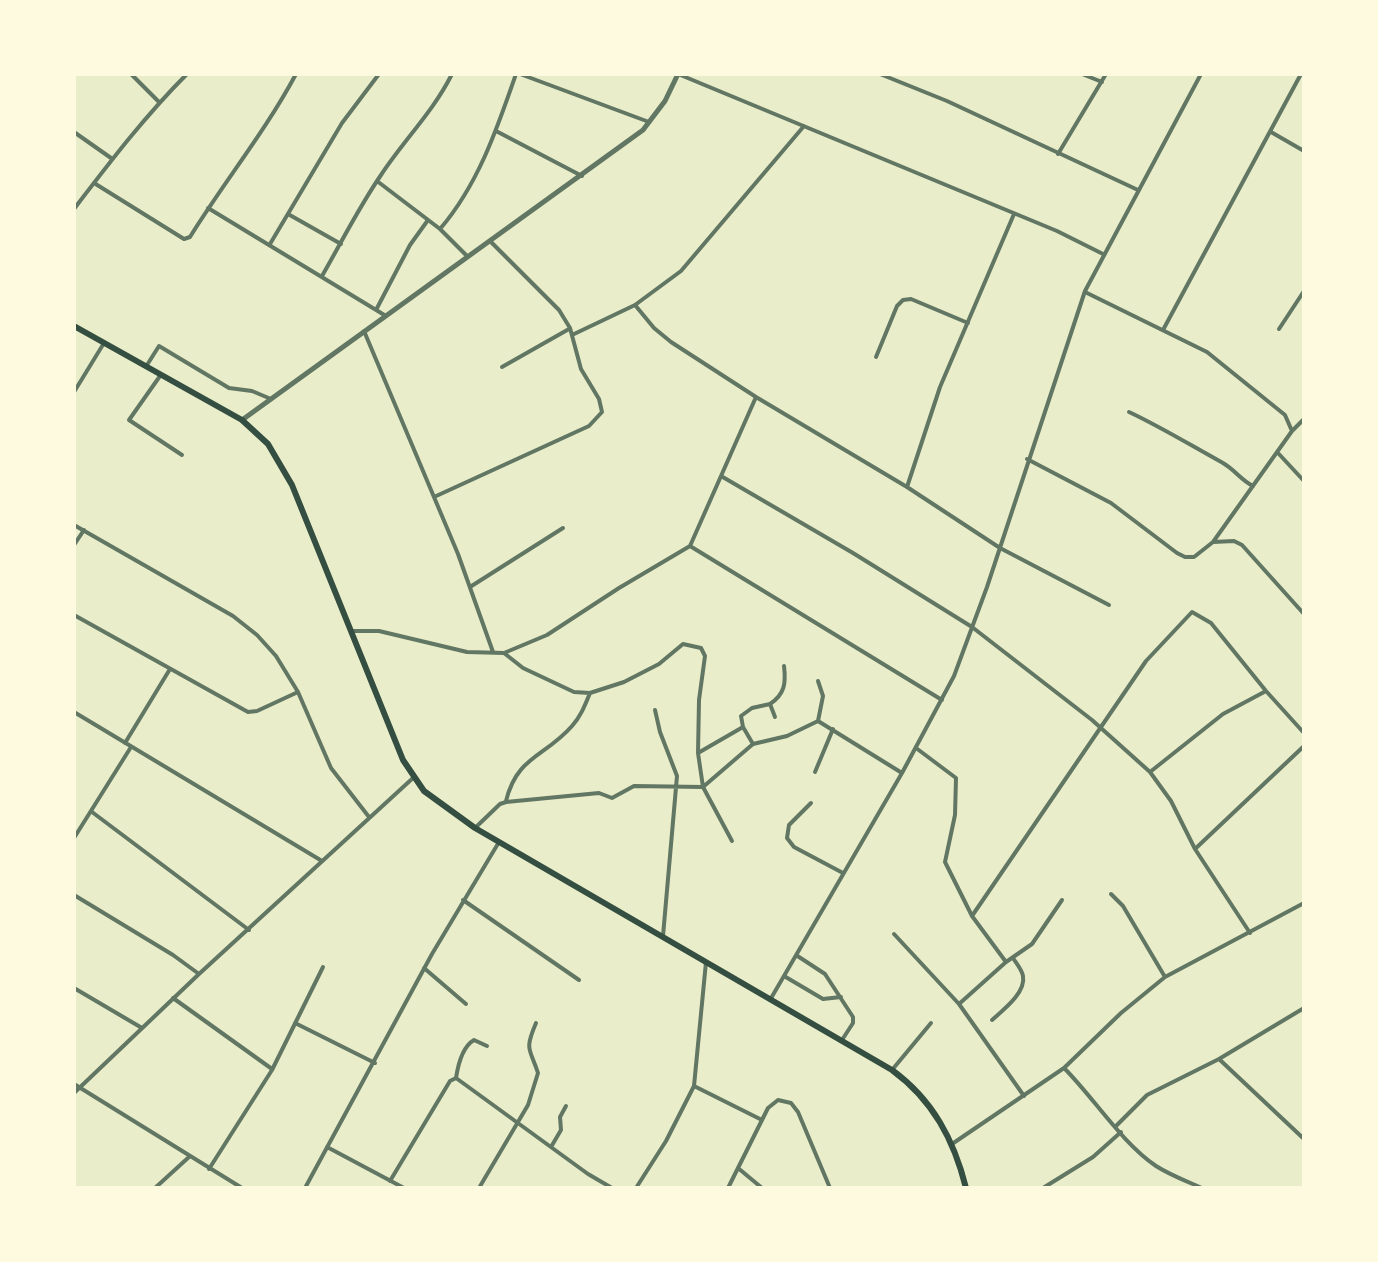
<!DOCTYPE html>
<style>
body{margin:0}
#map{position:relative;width:1378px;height:1262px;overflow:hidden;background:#e9edc9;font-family:Roboto,sans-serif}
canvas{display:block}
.frame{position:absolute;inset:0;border:76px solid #fefae0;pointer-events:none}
</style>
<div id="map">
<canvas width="1378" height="1262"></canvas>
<div class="frame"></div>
</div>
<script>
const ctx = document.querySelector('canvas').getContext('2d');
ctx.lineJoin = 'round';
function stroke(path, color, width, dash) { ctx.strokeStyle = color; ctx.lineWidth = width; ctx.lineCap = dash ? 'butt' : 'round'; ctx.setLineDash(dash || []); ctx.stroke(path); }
const minor = new Path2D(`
 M131,74L159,102
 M520,74L649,122
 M678,74L1057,231L1103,254
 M880,74L947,101L1138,190
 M1082,74L1102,82
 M496,131L582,176
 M74,132L111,158
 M1271,132L1304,151
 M1058,154L1106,74
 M377,181L440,229L467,256
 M94,183L184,239L190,237C224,182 265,132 296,74
 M208,208L386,316
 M74,209C110,162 145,116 187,74
 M288,214L341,244
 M440,229C478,185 497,129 516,74
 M270,244L342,123L379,74
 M322,276C341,243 359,207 381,175C404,140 433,112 452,74
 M1085,292L1207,352L1285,415L1292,431
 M635,305L654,328L671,342L756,397L907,487L1000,548L1109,605
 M376,310L410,245L428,220
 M1279,329L1304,291
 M1163,330L1301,74
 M364,331L458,554L493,652
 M572,335L635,305L681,271L804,126
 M876,357L897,306L903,300L911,299L968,323
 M147,365L159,346L229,388L252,391L271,399
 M502,367L569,329
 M160,376L129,420L182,455
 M74,392L104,343
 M1129,412C1161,427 1192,446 1223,463C1235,470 1241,480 1253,486
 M1278,453L1304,481
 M1027,459L1111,503L1177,553L1185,557H1194L1213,542L1292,431L1304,419
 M721,476L853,553L972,627L1092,720L1150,772L1171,801L1195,849L1250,933
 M907,487L940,387L1014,214
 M434,497L589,426L602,412L599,399L581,369L570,328L559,310L490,241
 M74,525L233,616L257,635L276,656L298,692L331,768L369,817
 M1213,542L1234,541L1242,545L1304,614
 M74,545L84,530
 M690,546L756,397
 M470,587L563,528
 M74,615L248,712L257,711L298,692
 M352,631H379L467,652L504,653L547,635L619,588L690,546L942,700
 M504,653L523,668L574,692L590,693L624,682L659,664L683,644L701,648L705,656L699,700L698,753
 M770,704C785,694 786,683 784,666
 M655,710L660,732L677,776L663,936
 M74,712L322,861
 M818,721L823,696L818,681
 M743,727L753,744
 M125,743L170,669
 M916,748L956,778L955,815L945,862L972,916L1006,962
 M815,772L833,729
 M1150,772L1223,714L1266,691
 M506,801C517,756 545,757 572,726C581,716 585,705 590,693
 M811,803L789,825L787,838L794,847L843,873
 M92,812L249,930
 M475,828L500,804L506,802L599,793L612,798L634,786L703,787L753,744L787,736L818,721L902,773
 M74,838L131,747
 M732,841L703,787L698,753L743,727L741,716L752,708L770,704L775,717
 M1195,849L1304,746
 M1111,894L1123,906L1165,977
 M74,895L173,955L199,974
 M463,900L579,980
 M972,916L1146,661L1192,612L1211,623L1266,691L1304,733
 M894,934L959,1004L1024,1096
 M796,955L825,974L853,1017V1023L842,1040
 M424,968L466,1004
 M784,976L823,999L841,997
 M74,988L142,1028
 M173,998L272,1069
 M770,1000L902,773L954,676L987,587L1085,291L1201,74
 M959,1004L1006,962L1032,944L1062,900
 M992,1020C1003,1010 1026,993 1023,976C1022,970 1016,963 1013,958
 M295,1023L375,1063
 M1219,1059L1304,1139
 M1064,1068C1094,1098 1121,1142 1156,1166C1170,1175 1186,1181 1202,1188
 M892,1070L931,1023
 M456,1078L588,1174L612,1188
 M74,1084L242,1188
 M694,1086L762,1120
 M74,1093L199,974L413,778
 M1116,1126L1147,1095L1219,1059L1304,1008
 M952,1144L1064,1068L1121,1013L1165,977L1304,903
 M327,1147L404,1188
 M551,1147L561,1130L560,1117L566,1106
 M738,1168L762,1188
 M209,1169L272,1070L323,967
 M390,1181L450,1081L456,1078C458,1065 462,1047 474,1040L487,1046
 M155,1188L189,1157
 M305,1188L432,954L499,842
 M479,1188L528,1105L538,1073C530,1048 524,1051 536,1023
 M636,1188L666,1141L694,1086L706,962
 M728,1188L768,1108L778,1100L791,1103L798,1112L830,1188
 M1043,1188L1093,1157L1121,1132`);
const tertiary = new Path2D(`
 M242,420L643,130L665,101L678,74`);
const secondary = new Path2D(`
 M74,326L242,420L268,444L292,485L403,760L424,791L475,828L892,1070C933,1100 954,1140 966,1188`);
stroke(minor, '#617663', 4);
stroke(tertiary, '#617663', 5);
stroke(secondary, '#344e41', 6);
</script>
